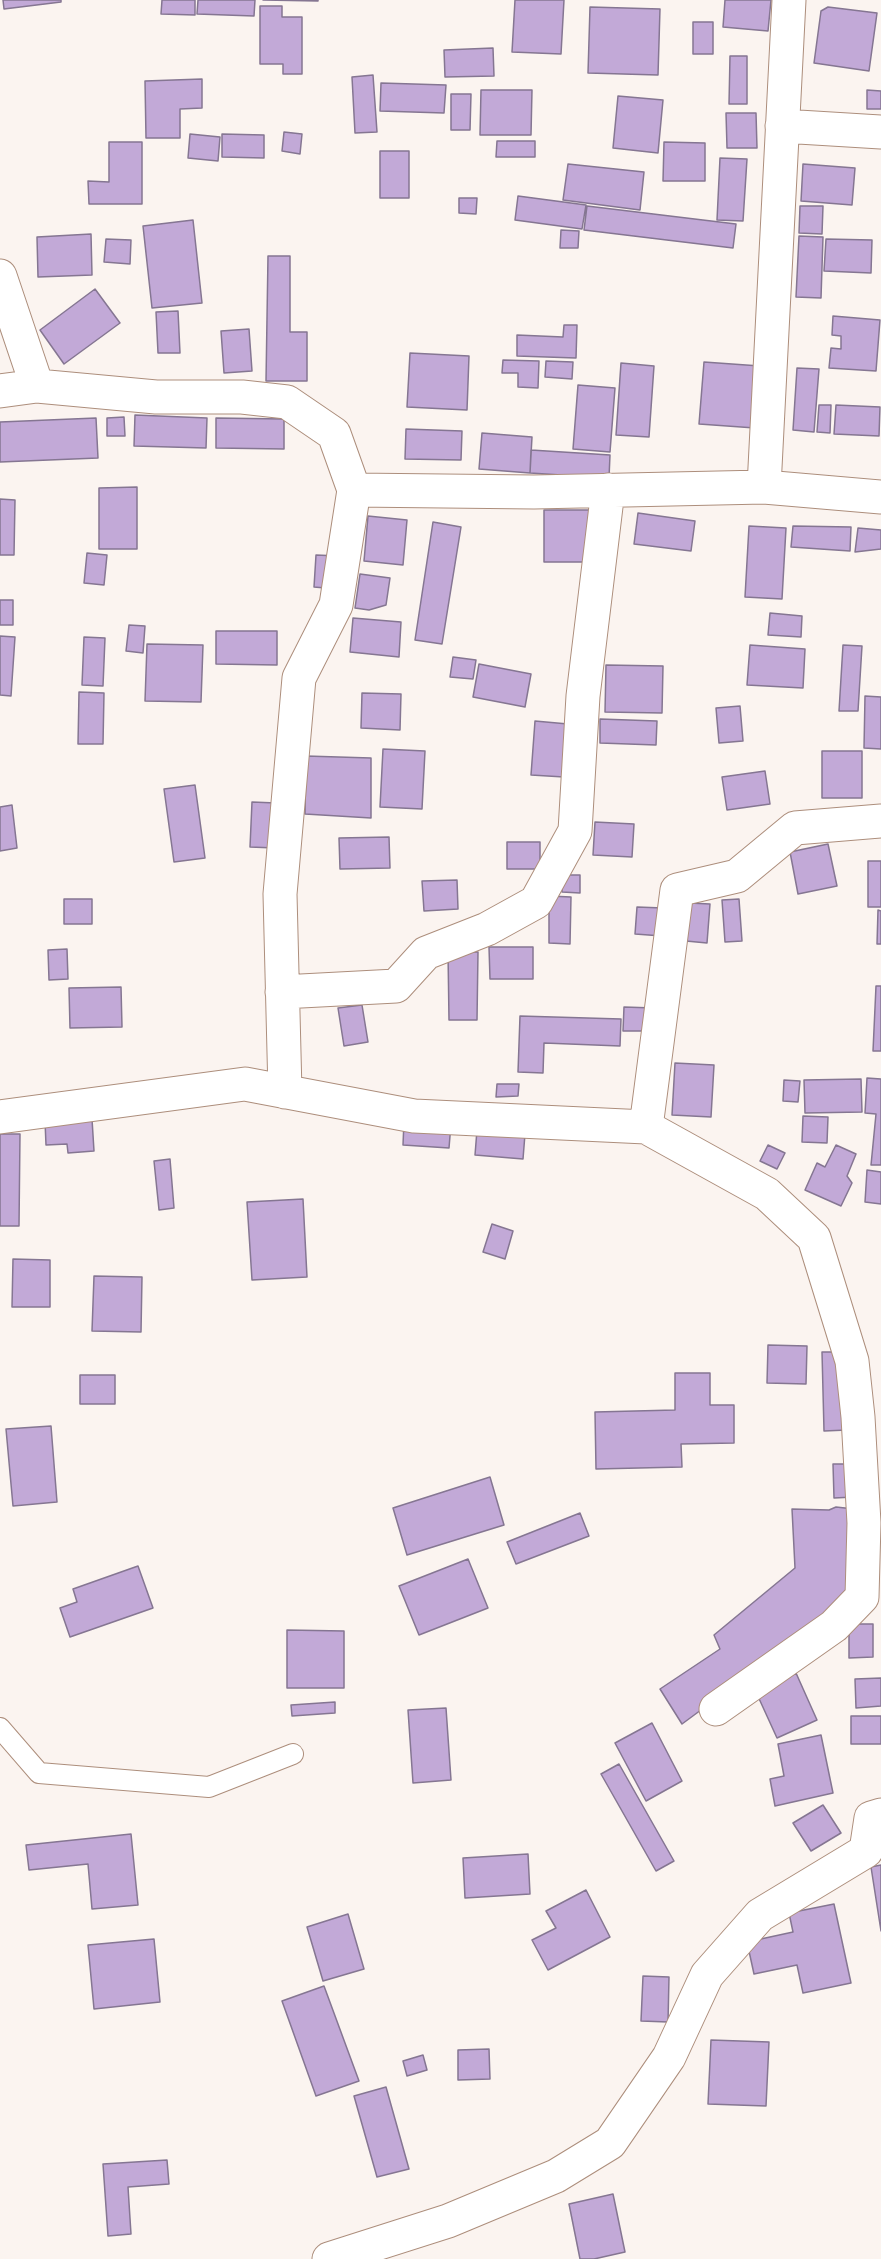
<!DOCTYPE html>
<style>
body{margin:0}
canvas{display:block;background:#fbf4f0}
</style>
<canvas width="881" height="2259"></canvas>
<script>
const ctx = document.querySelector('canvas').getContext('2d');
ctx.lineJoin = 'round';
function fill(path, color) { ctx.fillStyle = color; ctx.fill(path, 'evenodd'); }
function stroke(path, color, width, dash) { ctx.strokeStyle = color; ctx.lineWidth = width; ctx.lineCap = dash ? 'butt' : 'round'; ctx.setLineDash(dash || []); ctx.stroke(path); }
const building = new Path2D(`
 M3,0H61V2L4,9Z
 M162,0H195V15L161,14Z
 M198,0H255L254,16L197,14Z
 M263,0H318V1Z
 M515,0H564L561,54L512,52Z
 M725,0H771L768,31L723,27Z
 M260,6H282V17H302V74H283V64H260Z
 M590,7L660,9L658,75L588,73Z
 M828,7L877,13L869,71L814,63L821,11Z
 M693,22H713V54H693Z
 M493,48L494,76L445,77L444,50Z
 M730,56H747V104H729Z
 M373,75L377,132L355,133L352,77Z
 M202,79V108L180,109V138H146L145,81Z
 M381,83L446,85L444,113L380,111Z
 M481,90H532L531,135H480Z
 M867,90L881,91V109H867Z
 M451,94H471L470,130H451Z
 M618,96L663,100L658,153L613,148Z
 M726,113H756L757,148H727Z
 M284,132L302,134L300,154L282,151Z
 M190,134L220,137L218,161L188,158Z
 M222,134L264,135V158L222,157Z
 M497,141H535V157H496Z
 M109,142H142V204H89L88,181L109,182Z
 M664,142L705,143V181H663Z
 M380,151H409V198H380Z
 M720,158L747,159L743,221L717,220Z
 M568,164L644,172L640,210L563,200Z
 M803,164L855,168L852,205L801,201Z
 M518,196L586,205L582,229L515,220Z
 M459,198H477L476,214L459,213Z
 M587,206L736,224L733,248L584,230Z
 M800,206H823L822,234L799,233Z
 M193,220L202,303L152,308L143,226Z
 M561,230L579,231L578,248H560Z
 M91,234L92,275L38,277L37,237Z
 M799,236L823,237L821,298L796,297Z
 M106,239L131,240L130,264L104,262Z
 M826,239L872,240L871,273L824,271Z
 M268,256H290V332H307V381H266Z
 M95,289L120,323L64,364L40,330Z
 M178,311L180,353H158L156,312Z
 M833,316L880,320L876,371L829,368L831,348L841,349V336L832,335Z
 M564,325H577L576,358L517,356V335L563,337Z
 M249,329L252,371L224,373L221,331Z
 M410,353L469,356L467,410L407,407Z
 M503,360L539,361L538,388L518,387V373H502Z
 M546,361L573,362L572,379L545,377Z
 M704,362L760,366L755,428L699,424Z
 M621,363L654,366L649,437L616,435Z
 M797,368L819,369L814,432L793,430Z
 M578,385L615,388L610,452L573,449Z
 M819,405H831L830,433L817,432Z
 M836,405L880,407L879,436L834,434Z
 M135,415L207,418L206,448L134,446Z
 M124,417L125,436H107V418Z
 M96,418L98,458L0,462V422Z
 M216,418L284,419V449L216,448Z
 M406,429L462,431L461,460L405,459Z
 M482,433L532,437L530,473L479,469Z
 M531,450L610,455L609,478L530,473Z
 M137,487V549H99V488Z
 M0,499L15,500L14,555H0Z
 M544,510H592V562H544Z
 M638,513L695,521L691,551L634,544Z
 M368,516L407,520L403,565L364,561Z
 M433,522L461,527L442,644L415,640Z
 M749,526L786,528L782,599L745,597Z
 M793,526L851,527L850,551L791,547Z
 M858,528L881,530V549L855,552Z
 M87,553L107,555L104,585L84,583Z
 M316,555L339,556L336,589L314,587Z
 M360,574L390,578L386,605L369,610L355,608Z
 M0,600H13V625H0Z
 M770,613L802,616L801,637L768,635Z
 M353,618L401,622L399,657L350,652Z
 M129,625L145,626L143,653L126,651Z
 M216,631H277V665L216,664Z
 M0,636L15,637L11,696L0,695Z
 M84,637L105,638L103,686L82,685Z
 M147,644L203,645L201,702L145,701Z
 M750,645L805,649L803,688L747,685Z
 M843,645L862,646L858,711H839Z
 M453,657L476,660L473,679L450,677Z
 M479,664L531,674L525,707L473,697Z
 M606,665L663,666L662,713L605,712Z
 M79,692L104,693L103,744H78Z
 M362,693L401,694L400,730L361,728Z
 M865,696L881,697V749L864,748Z
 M740,706L743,741L719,743L716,708Z
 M600,719L657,721L656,745L600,743Z
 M535,721L568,724L564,777L531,775Z
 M383,749L425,751L422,809L380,807Z
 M822,751H862V798H822Z
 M306,756L371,758V818L305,814Z
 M765,771L770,804L727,810L722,777Z
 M195,785L205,858L174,862L164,789Z
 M252,802L276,803L275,848L250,847Z
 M12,805L17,848L0,851V807Z
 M595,822L634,824L632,857L593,855Z
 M389,837L390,868L340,869L339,838Z
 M507,842H540V869H507Z
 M828,844L837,886L798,894L790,852Z
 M868,861H881V907H868Z
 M562,875H580V893L562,892Z
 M457,880L458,909L424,911L422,881Z
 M549,896L571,897L570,944L549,943Z
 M64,899H92V924H64Z
 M739,899L742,941L725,942L722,900Z
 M689,903L710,904L707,943L686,941Z
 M637,907L663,908L662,936L635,934Z
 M878,910L881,911V944H877Z
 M489,947H533V979H490Z
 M67,949L68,979L49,980L48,950Z
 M448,952H478L477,1020H449Z
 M876,986H881V1051H873Z
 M121,987L122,1027L70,1028L69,988Z
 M362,1005L368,1042L344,1046L338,1008Z
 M624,1007L654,1008L646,1031H623Z
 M520,1016L621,1019L620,1046L544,1043L543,1073L518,1072Z
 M675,1063L714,1065L711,1117L672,1115Z
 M867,1078L881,1079V1165H871L876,1114L865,1113Z
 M861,1079L862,1112L805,1113L804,1080Z
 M784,1080L800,1081L798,1102L783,1101Z
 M497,1084H519L518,1096L496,1097Z
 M803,1116L828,1117L827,1143L802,1142Z
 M92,1119L94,1151L68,1153L67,1144L46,1145L45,1121Z
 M404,1121L451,1124L449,1148L403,1145Z
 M477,1130L525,1134L523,1159L475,1155Z
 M0,1134H20L19,1226H0Z
 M768,1145L785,1153L777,1169L760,1161Z
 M836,1145L856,1154L847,1176L852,1183L841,1206L805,1190L817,1163L825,1167Z
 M170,1159L174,1208L159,1210L154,1161Z
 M867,1170L881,1172V1204L865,1202Z
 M303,1199L307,1277L252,1280L247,1202Z
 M492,1224L513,1231L505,1259L483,1252Z
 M13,1259L50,1260V1307H12Z
 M94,1276L142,1277L141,1332L92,1331Z
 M768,1345L807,1346L806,1384L767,1383Z
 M822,1352H845L847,1430L824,1431Z
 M675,1373H710V1405H734V1443L681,1444L682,1467L596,1469L595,1412L675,1410Z
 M80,1375H115V1404H80Z
 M51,1426L57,1502L13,1506L6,1429Z
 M833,1464H854V1497L834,1498Z
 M490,1477L504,1525L407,1555L393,1508Z
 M836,1507L854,1509L856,1590L793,1642L682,1724L660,1689L720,1649L714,1635L795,1568L792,1509L829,1510Z
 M580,1513L589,1536L516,1564L507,1542Z
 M468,1559L488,1608L419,1635L399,1586Z
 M138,1566L153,1608L70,1637L60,1608L77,1602L73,1589Z
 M849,1624H873V1657L849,1658Z
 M287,1630L344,1631V1688H287Z
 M796,1673L817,1720L777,1738L756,1692Z
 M881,1678V1706L856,1708L855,1679Z
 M335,1702V1713L292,1716L291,1705Z
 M446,1708L451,1780L413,1783L408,1710Z
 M851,1716H881V1744H851Z
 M652,1723L682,1781L646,1801L615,1743Z
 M821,1735L833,1793L775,1806L770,1779L784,1776L778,1744Z
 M619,1764L674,1861L656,1871L601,1774Z
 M823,1805L841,1833L811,1851L793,1823Z
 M131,1834L138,1905L92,1909L88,1864L29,1870L26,1845Z
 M528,1854L530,1894L465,1898L463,1858Z
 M881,1865V1931L871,1867Z
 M586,1890L610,1937L548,1970L532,1940L556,1928L546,1911Z
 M834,1904L851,1983L803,1993L797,1965L754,1974L747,1942L793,1932L789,1913Z
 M348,1914L364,1969L323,1981L307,1927Z
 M154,1939L160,2002L94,2009L88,1945Z
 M643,1976L669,1977L668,2022L641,2021Z
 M324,1986L359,2081L316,2096L282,2001Z
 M711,2040L769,2042L766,2106L708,2104Z
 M489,2049L490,2079L458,2080V2050Z
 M423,2055L427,2070L407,2076L403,2061Z
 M386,2087L409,2169L377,2177L354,2096Z
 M167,2160L169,2184L128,2187L131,2234L108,2236L103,2164Z
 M613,2194L625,2252L594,2259H580L569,2204Z`);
const lane = new Path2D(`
 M0,1728L39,1773L209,1787L293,1754`);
const street = new Path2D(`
 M782,126L881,132
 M0,276L37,386L156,397H242L287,402L334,434L354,490L534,492L764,487L881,497
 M0,391L37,386
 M764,487L789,0
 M282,992L396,986L426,953L487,929L536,902L575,831L583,696L608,490
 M285,1092L280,894L299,678L336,605L354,490
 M0,1117L245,1084L414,1116L646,1127L767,1194L814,1238L852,1361L858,1417L864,1523L862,1597L834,1626L716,1709
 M646,1127L677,890L737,876L795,828L881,821
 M329,2259L448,2221L556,2176L610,2143L669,2057L707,1975L760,1915L866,1851L871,1818L881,1815`);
fill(building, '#c2a9d7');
stroke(building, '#857692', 1.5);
stroke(lane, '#ad8e7c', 22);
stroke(street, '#ad8e7c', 35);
stroke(lane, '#fff', 20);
stroke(street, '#fff', 33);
</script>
